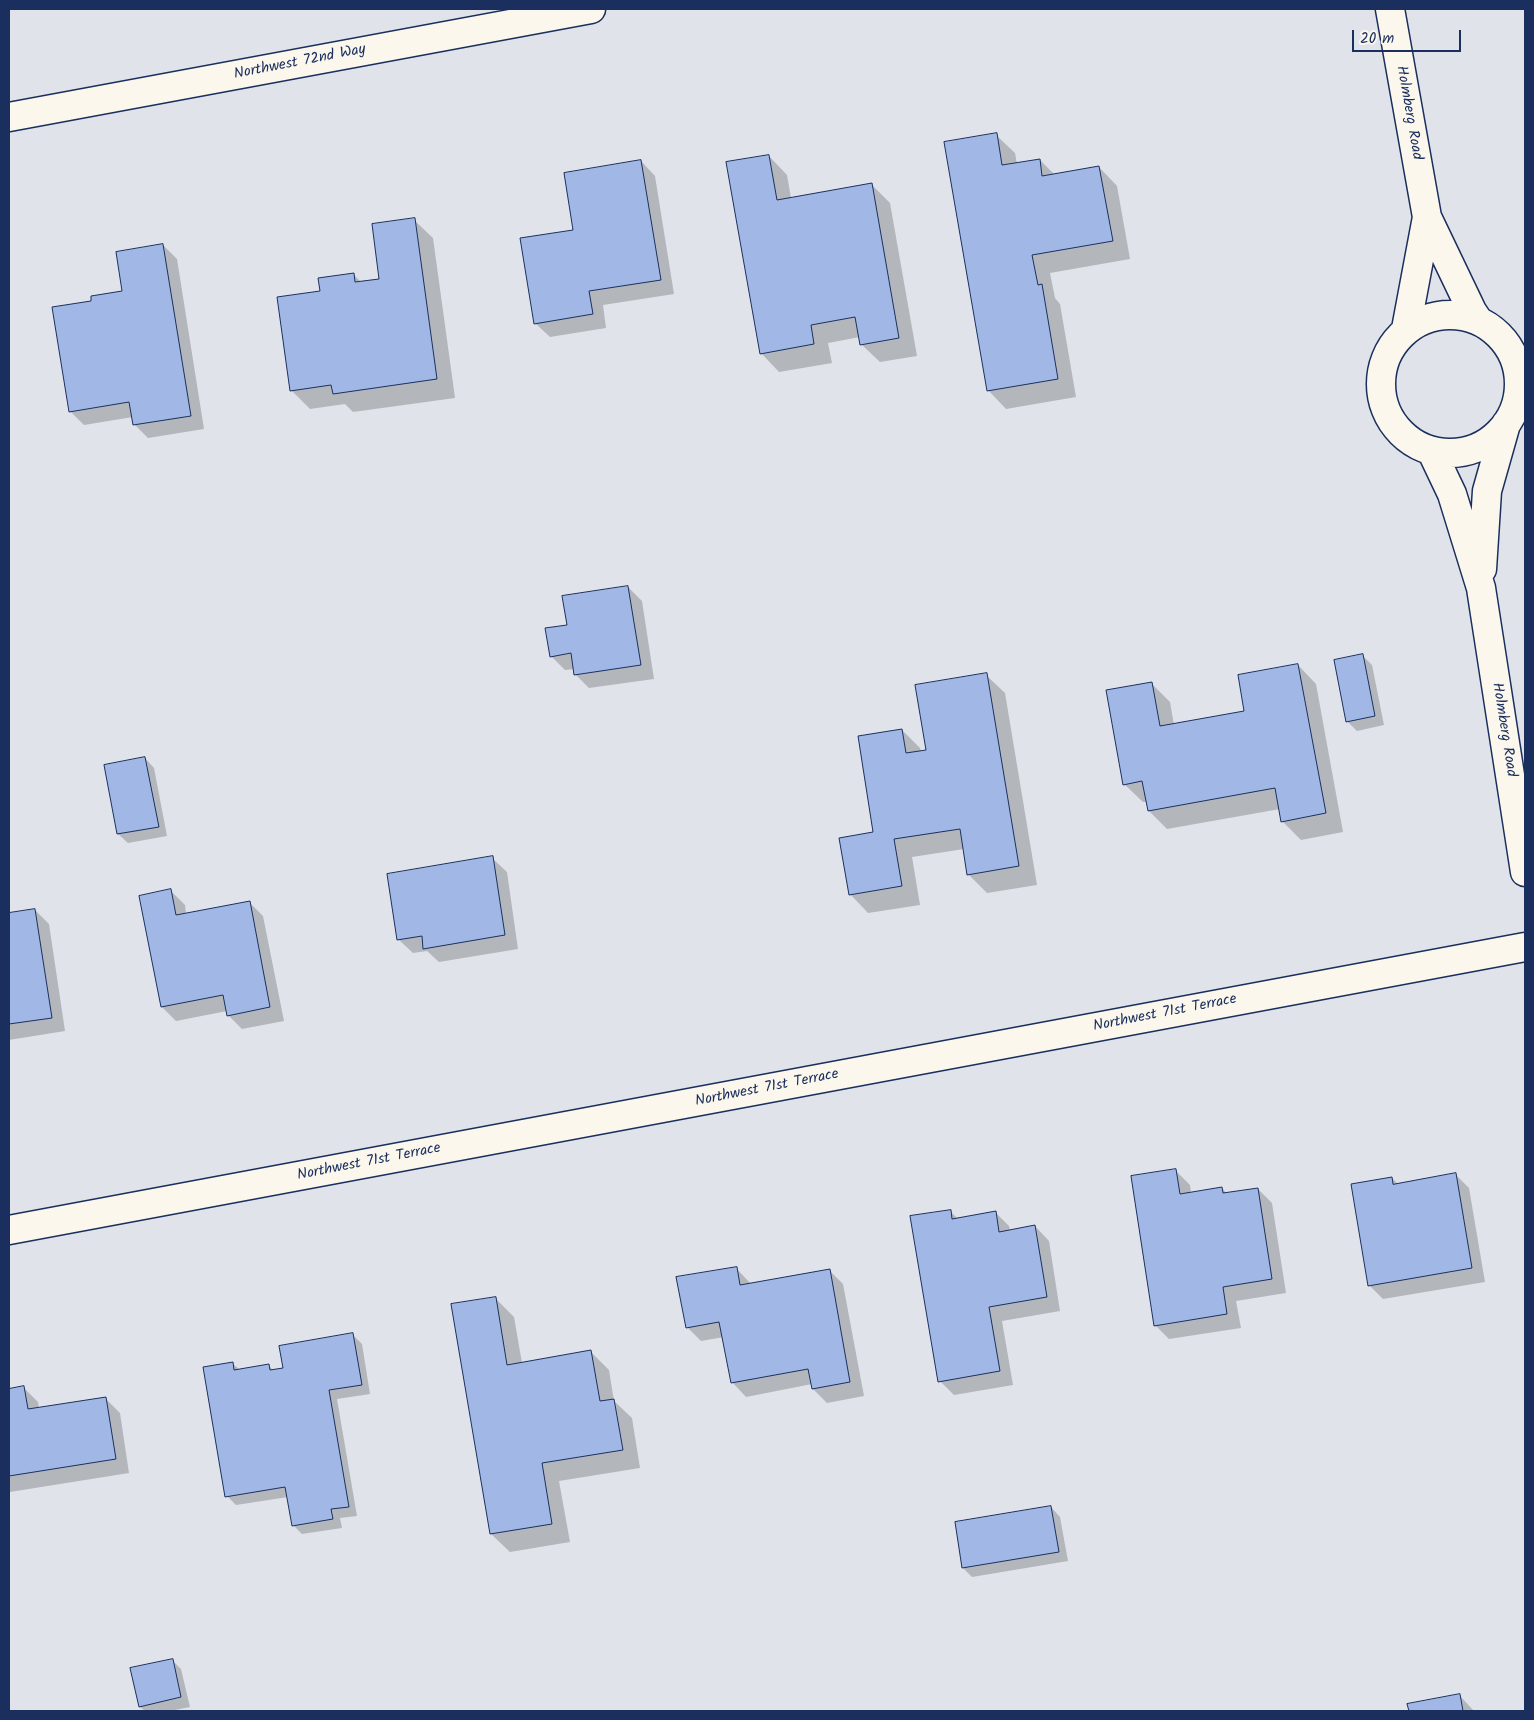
<!DOCTYPE html>
<style>
body{margin:0}
#map{position:relative;width:1534px;height:1720px;overflow:hidden;background:#e0e4ea;font-family:Kalam,sans-serif}
canvas{display:block}
.frame{position:absolute;inset:0;border:10px solid #1b2f5e;pointer-events:none}
.scale{position:absolute;left:1352px;top:30px;width:109px;height:22px;box-sizing:border-box;border:2px solid #1b2f5e;border-top:0;padding-left:6px;font-size:15px;line-height:18px;white-space:nowrap;color:#1b2f5e;-webkit-text-stroke:4px #fbf7ec;paint-order:stroke}
</style>
<div id="map">
<canvas width="1534" height="1720"></canvas>
<div class="frame"></div>
<div class="scale">20 m</div>
</div>
<script>
const ctx = document.querySelector('canvas').getContext('2d');
ctx.lineJoin = 'round';
function fill(path, color) { ctx.fillStyle = color; ctx.fill(path, 'evenodd'); }
function stroke(path, color, width, dash) { ctx.strokeStyle = color; ctx.lineWidth = width; ctx.lineCap = dash ? 'butt' : 'round'; ctx.setLineDash(dash || []); ctx.stroke(path); }
function drawText(font, color, halo, rows, align = 'center') {
  ctx.font = font + ' Kalam,sans-serif'; ctx.lineWidth = 4; ctx.setLineDash([]); ctx.textBaseline = 'middle'; ctx.strokeStyle = halo; ctx.fillStyle = color; for (const [text, x, y, turn = 0] of rows) {
    ctx.save(); ctx.translate(x, y); ctx.rotate((+turn || 0) * Math.PI / 180); ctx.textAlign = isNaN(turn) ? turn : align; if (halo) ctx.strokeText(text, 0, 0); ctx.fillText(text, 0, 0); ctx.restore();
  }
}
const shadow = new Path2D(`
 M996,135L1015,153L1017,164L1040,160L1055,175L1099,167L1117,186L1130,259L1050,273L1055,298L1060,304L1076,397L1006,409L988,390Z
 M769,156L787,175L791,198L871,184L890,203L917,356L880,362L861,344L860,337L828,343L832,363L779,372L761,353Z
 M641,161L655,176L674,294L603,305L606,328L550,337L535,323L574,231Z
 M414,220L433,238L455,398L353,412L345,404L310,409L291,390L321,292L354,275L362,283L381,280Z
 M163,245L177,259L204,429L148,438L134,424L133,417L84,425L70,411L92,302L124,292Z
 M628,587L642,601L654,679L589,688L575,674V669L565,670L551,656Z
 M1363,656L1372,665L1384,725L1357,731L1347,721Z
 M1298,665L1316,684L1343,832L1301,840L1282,821L1280,809L1167,829L1149,811L1147,802H1143L1124,784L1151,683L1170,702L1174,725L1246,712Z
 M986,675L1005,693L1037,885L987,893L968,874L964,849L912,857L920,905L868,913L850,894L875,833L902,730L920,748L921,752L928,751Z
 M145,758L154,768L167,836L128,843L118,834L105,766Z
 M492,858L507,872L518,949L439,962L427,951L413,953L398,939Z
 M171,891L185,905L186,914L249,902L263,916L284,1021L242,1029L228,1015L227,1011L176,1021L162,1007Z
 M35,910L49,924L65,1031L9,1040V914Z
 M1176,1171L1190,1185L1191,1193L1222,1188L1227,1194L1258,1189L1272,1203L1286,1293L1236,1301L1241,1328L1169,1339L1155,1325Z
 M1455,1174L1469,1188L1485,1282L1383,1299L1369,1285L1392,1178L1398,1184Z
 M950,1211L958,1219L995,1212L1009,1226L1010,1231L1035,1226L1049,1241L1060,1311L1002,1321L1013,1385L954,1395L940,1381Z
 M736,1268L751,1284L829,1270L843,1284L864,1396L827,1403L813,1389L812,1384L746,1397L732,1382L724,1337L701,1341L687,1327Z
 M495,1298L514,1317L522,1363L591,1352L609,1370L614,1401L632,1418L640,1468L559,1481L570,1542L510,1552L491,1534Z
 M353,1335L362,1344L370,1394L337,1399L357,1516L340,1518L342,1528L302,1534L293,1525L288,1497L236,1505L227,1496L232,1363L240,1370L268,1365L274,1371L284,1369Z
 M24,1388L38,1402L39,1409L106,1399L120,1413L129,1473L10,1492L9,1490V1390Z
 M1051,1507L1060,1517L1068,1561L972,1577L963,1568Z
 M172,1660L181,1669L190,1707L170,1711H145L140,1707Z
 M1460,1696L1474,1711H1410L1409,1705Z`);
const building = new Path2D(`
 M997,133L1002,165L1040,159L1042,176L1099,166L1113,241L1032,255L1038,285L1042,284L1058,379L987,391L944,142Z
 M769,155L777,200L872,183L899,338L860,345L855,317L811,325L814,344L760,354L726,162Z
 M641,160L661,280L589,291L593,314L534,324L520,238L573,230L564,173Z
 M415,218L437,379L333,394L331,385L290,391L277,297L320,291L318,278L354,273L355,282L379,279L372,224Z
 M163,244L191,416L133,425L129,402L69,412L52,307L91,301V296L122,291L116,252Z
 M628,586L641,665L574,675L571,653L550,657L545,628L567,625L562,596Z
 M1363,654L1375,716L1346,722L1334,660Z
 M1298,664L1326,813L1281,822L1275,788L1148,811L1142,781L1123,785L1106,690L1152,682L1160,726L1244,711L1238,675Z
 M987,673L1019,866L967,875L960,829L894,839L902,886L849,895L839,838L873,832L858,736L902,729L906,753L926,750L915,685Z
 M145,757L159,827L117,834L104,765Z
 M493,856L505,935L423,949L422,936L397,940L387,874Z
 M171,889L176,915L250,901L270,1007L227,1016L223,995L161,1007L139,896Z
 M35,909L52,1018L9,1024V913Z
 M1176,1169L1180,1194L1222,1187L1223,1193L1258,1188L1272,1279L1223,1287L1227,1314L1154,1326L1131,1176Z
 M1456,1173L1472,1268L1368,1286L1351,1184L1392,1177L1393,1184Z
 M951,1210L952,1219L996,1211L999,1232L1035,1225L1047,1297L989,1307L1000,1371L938,1382L910,1216Z
 M737,1267L740,1285L830,1269L850,1382L812,1389L808,1369L731,1383L719,1322L686,1328L676,1277Z
 M496,1297L507,1365L591,1350L600,1401L614,1399L623,1450L542,1463L552,1524L490,1534L451,1304Z
 M353,1333L362,1385L329,1390L349,1507L331,1509L333,1519L292,1526L285,1487L225,1497L203,1367L233,1362L234,1370L269,1364L270,1370L283,1368L279,1346Z
 M24,1386L28,1409L106,1397L116,1459L9,1476V1389Z
 M1051,1506L1059,1552L962,1568L955,1522Z
 M173,1659L181,1697L139,1707L130,1668Z
 M1460,1694L1463,1711H1409L1407,1704Z`);
const minor = new Path2D(`
 M9,117L591,9
 M9,1230L1525,947`);
const tertiary = new Path2D(`
 M1390,9L1427,217L1472,311L1478,320
 M1381 384a69 69 0 1 1 138 0a69 69 0 1 1-138 0Z
 M1406,329L1427,217
 M1432,452L1452,494L1481,588L1525,872
 M1482,569L1487,491L1506,424`);
const streetNames = [
 ["Northwest 72nd Way",300,63,-11],
 ["Holmberg Road",1408,113,80],
 ["Holmberg Road",1503,730,81],
 ["Northwest 71st Terrace",1165,1014,-11],
 ["Northwest 71st Terrace",767,1089,-11],
 ["Northwest 71st Terrace",369,1163,-11]
];
fill(shadow, '#0003');
fill(building, '#a1b8e6');
stroke(building, '#1b2f5e', 1);
stroke(minor, '#1b2f5e', 31);
stroke(tertiary, '#1b2f5e', 31);
stroke(minor, '#fbf7ec', 28);
stroke(tertiary, '#fbf7ec', 28);
drawText('15px', '#1b2f5e', '#fbf7ec', streetNames);
</script>
